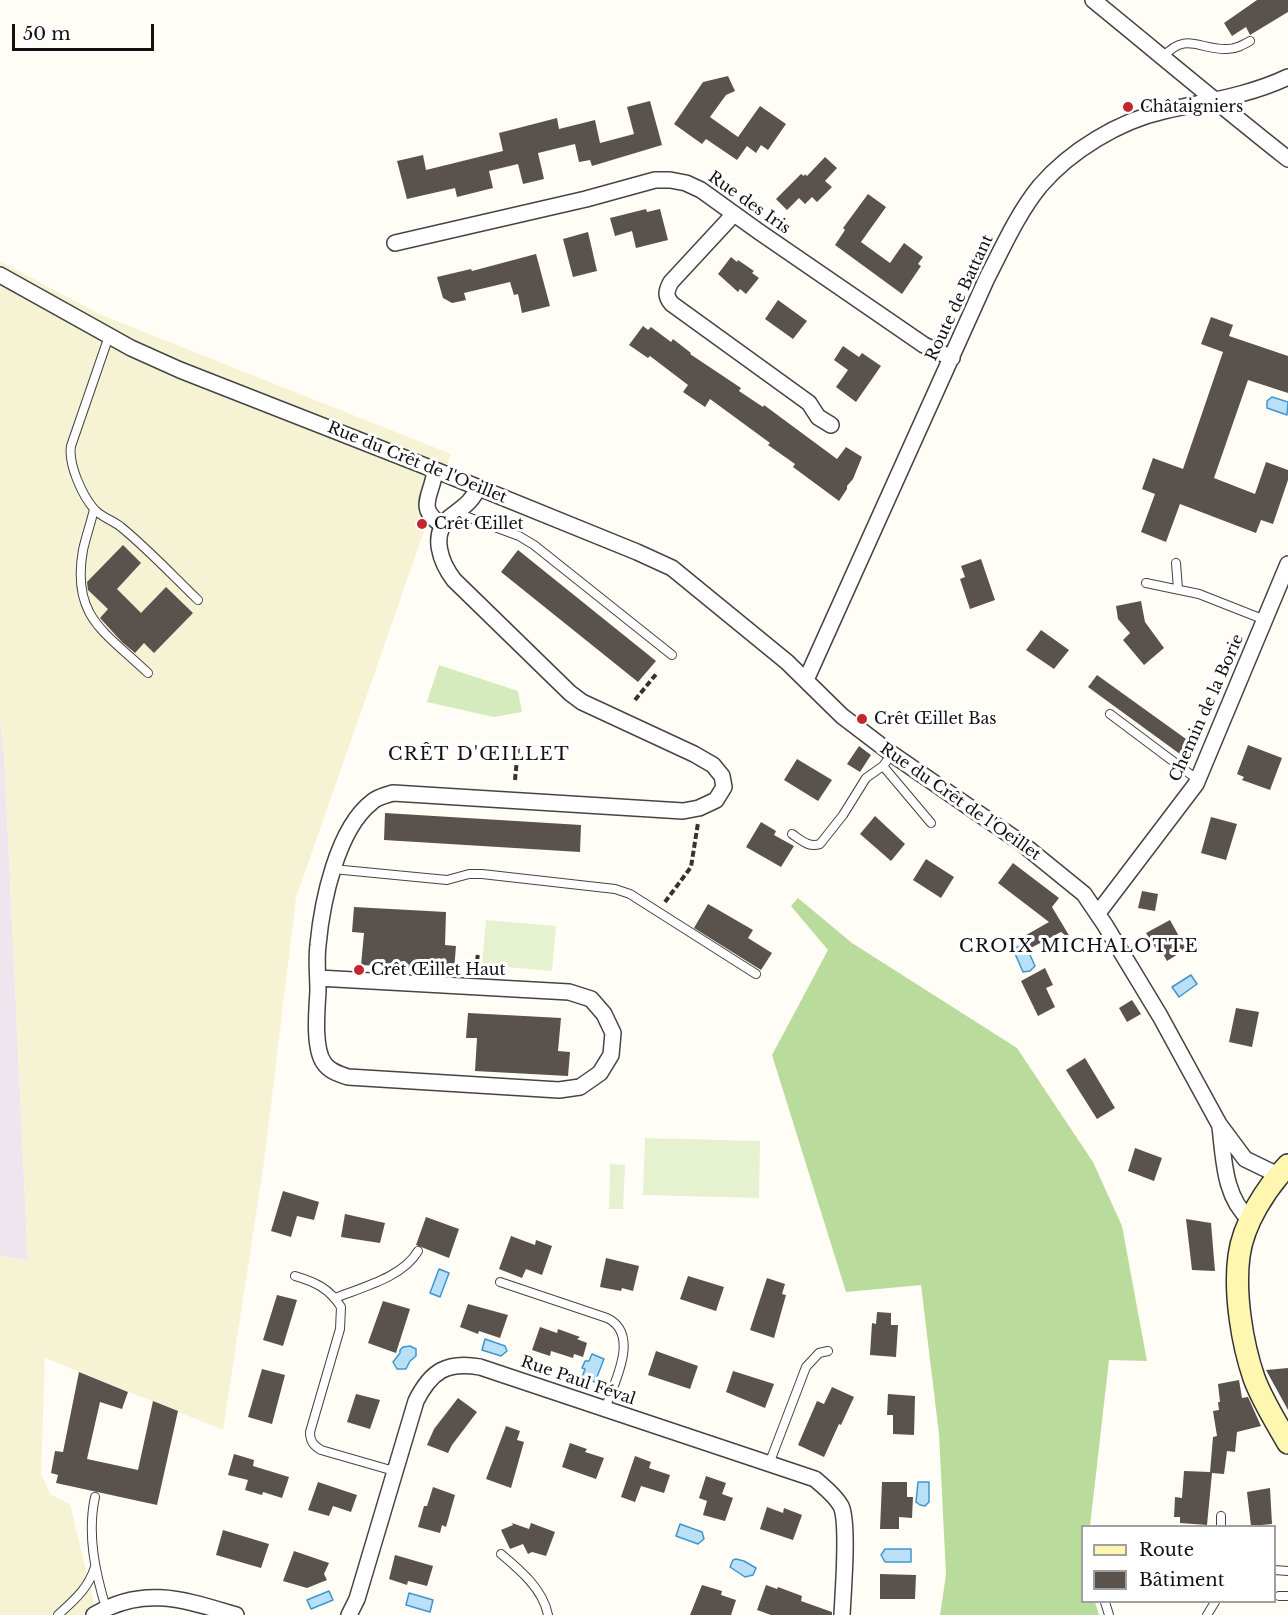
<!DOCTYPE html>
<meta charset="utf-8">
<style>
body{margin:0}
#map{position:relative;width:1288px;height:1615px;overflow:hidden;background:#fffdf5;font-family:"Libre Baskerville",serif}
canvas{display:block}
.legend{position:absolute;left:1081px;top:1525px;width:195px;height:78px;box-sizing:border-box;background:#fff;border:2px solid #a0a0a0;margin:0;padding:8px 10px;list-style:none;font-size:18px;color:#111}
.legend li{display:flex;align-items:center;gap:12px;height:30px}
.legend b{width:30px;border:2px solid #a0a0a0}
.scale{position:absolute;left:12px;top:24px;width:142px;height:27px;box-sizing:border-box;border:3px solid #111;border-top:0;padding-left:8px;font-size:18px;line-height:21px;white-space:nowrap;color:#111;-webkit-text-stroke:4px #fff;paint-order:stroke}
</style>
<div id="map">
<canvas width="1288" height="1615"></canvas>
<ul class="legend">
<li><b style="height:8px;background:#fff6b0"></b>Route</li>
<li><b style="height:16px;background:#5a524d"></b>Bâtiment</li>
</ul>
<div class="scale">50 m</div>
</div>
<script>
const ctx = document.querySelector('canvas').getContext('2d');
ctx.lineJoin = 'round';
function fill(path, color) { ctx.fillStyle = color; ctx.fill(path, 'evenodd'); }
function stroke(path, color, width, dash) { ctx.strokeStyle = color; ctx.lineWidth = width; ctx.lineCap = dash ? 'butt' : 'round'; ctx.setLineDash(dash || []); ctx.stroke(path); }
function drawText(font, color, halo, rows, align = 'center') {
  ctx.font = font + ' "Libre Baskerville",serif'; ctx.lineWidth = 6; ctx.setLineDash([]); ctx.textBaseline = 'middle'; ctx.strokeStyle = halo; ctx.fillStyle = color; for (const [text, x, y, turn = 0] of rows) {
    ctx.save(); ctx.translate(x, y); ctx.rotate((+turn || 0) * Math.PI / 180); ctx.textAlign = isNaN(turn) ? turn : align; if (halo) ctx.strokeText(text, 0, 0); ctx.fillText(text, 0, 0); ctx.restore();
  }
}
const industrial = new Path2D(`
 M0,721L4,752L28,1261L0,1256Z`);
const farmland = new Path2D(`
 M0,261L99,314L451,454L296,898L264,1162L223,1430L45,1358L41,1474L51,1495L70,1504L95,1607L84,1615H0V1256L28,1261L4,752L0,721Z`);
const green = new Path2D(`
 M439,665L518,691L522,712L494,717L427,702Z`);
const forest = new Path2D(`
 M798,898L852,943L1017,1048L1093,1162L1122,1226L1147,1361L1109,1360L1090,1526H1082V1602H1095L1099,1615H940L946,1575L939,1434L921,1285L846,1292L772,1055L828,950L791,906Z`);
const pitch = new Path2D(`
 M486,920L556,926L552,971L482,965Z
 M645,1138L760,1141L759,1198L643,1195Z
 M610,1164L625,1165L623,1209H609Z`);
const water = new Path2D(`
 M1272,397L1288,402L1287,415L1267,408V401Z
 M1025,944L1035,966L1030,971L1023,972L1013,949Z
 M1191,975L1197,984L1179,997L1172,987Z
 M439,1269L449,1273L440,1297L430,1293Z
 M485,1339L505,1346L507,1351L501,1356L482,1350Z
 M410,1346L416,1349V1356L410,1361L406,1369H397L393,1362L400,1353V1350L403,1347Z
 M592,1354L604,1359L595,1382L582,1377L585,1369L582,1368L585,1361H589Z
 M918,1482H929V1502L925,1506L920,1505L916,1502Z
 M680,1524L702,1532L704,1539L698,1544L676,1536Z
 M885,1549H911V1562H885L881,1555Z
 M736,1559L744,1561L756,1568L753,1575L745,1577L730,1567L733,1560Z
 M329,1591L333,1600L311,1609L307,1600Z
 M409,1593L433,1600L430,1612L406,1605Z`);
const building = new Path2D(`
 M1257,0H1288V12L1250,35L1246,27L1232,36L1224,23Z
 M728,76L735,91L726,95L710,117L738,137L760,106L786,124L768,150L761,145L756,153L747,146L737,160L706,139L702,144L674,124L703,82Z
 M650,101L662,145L592,166L590,160L579,162L575,144L538,153L544,179L523,184L518,164L489,171L493,188L457,197L455,188L407,199L397,161L423,155L426,170L503,151L499,133L557,118L559,129L595,120L600,143L634,134L627,107Z
 M825,157L837,168L825,181L832,187L817,202L812,197L805,204L799,198L787,210L776,199L801,174L804,176L805,174L807,176Z
 M868,194L886,207L861,242L890,263L904,243L923,257L918,264L921,266L902,294L835,245L845,230L843,228Z
 M646,209L647,212L660,209L668,240L636,248L632,231L615,236L610,218Z
 M588,232L597,271L573,277L563,239Z
 M536,254L550,306L522,313L518,294L514,295L510,282L464,293L466,300L452,303L443,298L437,277L471,269L472,271Z
 M731,257L737,262L738,260L754,271L752,273L759,278L746,294L740,289L738,292L718,274Z
 M778,300L807,321L793,339L765,319Z
 M1211,317L1233,325L1229,336L1288,356V393L1248,380L1214,478L1255,494L1266,462L1288,470V480L1273,524L1261,520L1256,533L1180,504L1166,542L1141,532L1155,494L1142,489L1153,458L1183,469L1223,352L1201,344Z
 M643,326L648,330L651,327L671,342L673,339L691,353L690,354L741,388L739,391L763,407L764,405L837,459L846,447L862,457L853,479L847,486V489L839,501L793,467L795,464L768,445L770,443L710,399L705,407L683,392L688,385L650,356L648,358L629,345Z
 M843,346L859,357L862,353L881,366L856,402L836,387L848,370L834,360Z
 M123,545L141,563L117,589L141,613L166,587L193,613L154,653L144,643L135,653L122,642L100,618L108,609L88,590L87,582Z
 M518,550L656,661L638,682L501,572Z
 M981,559L995,600L970,609L960,579L965,577L961,566Z
 M1141,601L1145,622L1164,648L1144,665L1123,640L1130,633L1118,619L1116,606Z
 M1041,630L1069,650L1054,669L1026,650Z
 M1097,675L1193,744L1184,757L1088,687Z
 M1248,745L1282,758L1270,790L1242,780L1244,777L1237,774Z
 M859,746L871,755L860,772L847,764Z
 M797,759L832,780L818,801L784,780Z
 M385,813L581,825L580,852L384,840Z
 M875,816L905,844L891,861L860,834Z
 M1211,817L1237,824L1226,860L1201,853Z
 M761,822L776,831L774,835L794,846L781,867L746,847Z
 M926,859L954,877L941,898L913,880Z
 M1013,863L1059,898L1052,907L1070,937L1069,938L1061,932L1027,950L1021,938L1049,922L998,883Z
 M1142,891L1158,894L1155,911L1138,908Z
 M708,904L753,930L748,938L772,953L761,970L694,928Z
 M354,907L446,912L445,945L456,946L454,970L361,965L364,933L352,932Z
 M1170,920L1186,949L1167,961L1161,950L1158,952L1146,933Z
 M1045,968L1053,985L1046,988L1055,1007L1038,1016L1021,981Z
 M1132,1000L1141,1014L1127,1022L1119,1008Z
 M1236,1008L1259,1012L1252,1047L1229,1042Z
 M468,1013L561,1018L558,1051L570,1052L568,1076L475,1071L477,1038H466Z
 M1085,1058L1115,1108L1097,1119L1066,1070Z
 M1135,1148L1162,1158L1154,1181L1128,1171Z
 M283,1191L319,1202L314,1220L297,1216L291,1237L271,1231Z
 M345,1214L385,1223L380,1243L341,1237Z
 M426,1217L459,1229L449,1258L416,1245Z
 M1186,1219L1211,1223L1215,1271L1192,1270Z
 M511,1236L535,1245L536,1240L552,1246L542,1275L526,1269L522,1278L499,1269Z
 M606,1258L639,1266L633,1291L622,1288L621,1291L600,1287Z
 M688,1276L724,1287L716,1311L680,1299Z
 M767,1278L785,1284L782,1294L786,1295L774,1338L750,1330Z
 M277,1295L297,1300L283,1346L263,1340Z
 M383,1301L410,1309L396,1353L368,1343Z
 M468,1304L508,1315L500,1338L479,1331L478,1334L460,1327Z
 M877,1312L891,1313V1325H898L896,1357L870,1355L872,1323L876,1324Z
 M540,1327L557,1333L558,1329L580,1337L577,1339L587,1343L583,1357L574,1354L573,1358L551,1351L550,1356L532,1350Z
 M656,1351L698,1366L690,1389L648,1375Z
 M1288,1368V1410L1266,1370Z
 M262,1369L285,1375L272,1424L248,1417Z
 M733,1371L774,1384L765,1408L726,1392Z
 M79,1372L128,1392L122,1409L100,1402L87,1459L138,1470L153,1401L178,1411L157,1505L56,1483L58,1475L51,1473L55,1451L63,1452Z
 M1239,1380L1242,1398L1248,1397L1261,1426L1237,1432L1235,1452L1227,1451L1224,1474L1212,1473L1207,1525L1180,1523V1517H1174L1175,1497L1182,1498L1184,1471L1210,1472L1213,1437L1217,1436L1213,1411L1219,1410L1218,1402H1220L1218,1384Z
 M832,1387L854,1397L841,1425L839,1424L824,1457L798,1445L817,1401L824,1404Z
 M356,1394L380,1400L370,1429L347,1422Z
 M888,1394L915,1396L914,1435L893,1434V1415H887Z
 M458,1398L477,1412L452,1445L448,1453L427,1445L434,1429Z
 M506,1426L520,1431L517,1440L524,1442L511,1488L486,1479Z
 M570,1443L587,1449L585,1452L604,1458L596,1479L562,1467Z
 M234,1454L254,1460L253,1466L289,1477L282,1498L263,1492L262,1495L245,1490L248,1480L228,1475Z
 M635,1456L651,1462L649,1468L670,1475L664,1493L641,1486L635,1502L621,1497Z
 M706,1476L726,1483L722,1494L733,1498L725,1521L703,1515L707,1501L699,1498Z
 M318,1482L357,1495L351,1512L333,1506L329,1516L308,1510Z
 M882,1482H907V1497H913L912,1518L899,1517V1529H880Z
 M433,1487L455,1495L446,1527L442,1525L440,1533L418,1527L424,1506H427Z
 M1270,1488L1272,1524L1251,1526L1247,1492Z
 M767,1507L783,1513L784,1508L802,1515L793,1540L760,1529Z
 M512,1523L529,1529L531,1523L555,1532L546,1556L532,1552L528,1554L523,1544L510,1549L501,1530L513,1525Z
 M223,1530L269,1544L261,1568L216,1555Z
 M294,1551L329,1563L324,1574L327,1580L307,1588L283,1581Z
 M395,1555L433,1566L427,1586L408,1581L407,1585L389,1579Z
 M880,1574L916,1575L915,1599H880Z
 M702,1585L722,1591L721,1595L736,1600L731,1615H690Z
 M766,1585L777,1589L778,1587L802,1596L801,1601L832,1612V1615H771L757,1610Z`);
const path = new Path2D(`
 M635,700L657,673
 M515,780L518,748
 M665,902L691,867L698,823
 M476,970L478,953`);
const service = new Path2D(`
 M1163,57C1186,31 1199,50 1227,49C1236,49 1243,45 1250,41
 M109,336L71,446C68,464 82,495 94,509C102,518 113,520 121,527C148,549 173,576 198,600
 M94,509C91,523 86,536 83,550C71,617 105,632 148,673
 M457,513L519,536L534,545L672,655
 M1176,563L1178,589
 M1146,583L1199,594L1265,620
 M1110,714L1198,780
 M883,766L931,823
 M792,834C801,840 809,848 820,844L843,815L866,778L883,766L892,754
 M333,869L447,880L469,874H482L615,889L630,894L756,974
 M295,1276C315,1282 329,1288 341,1307L340,1329L310,1432C310,1441 313,1445 321,1450L394,1471
 M500,1282L607,1318C641,1334 614,1383 605,1409
 M335,1298C363,1287 403,1277 418,1251
 M769,1464L806,1367L819,1353L828,1351
 M95,1497C87,1534 95,1572 106,1608
 M1221,1516V1526
 M501,1554C520,1570 543,1589 548,1615
 M1274,1570L1288,1571
 M1279,1596H1288
 M1105,1602L1109,1615
 M58,1615C74,1600 88,1589 95,1567
 M1207,1615L1215,1602`);
const minor = new Path2D(`
 M1093,0C1158,53 1222,107 1288,159
 M734,214L671,282C666,291 665,296 672,304L809,403L818,417L831,425
 M395,243L586,199L655,180H670L686,183L701,190L758,231L924,345L952,358
 M0,275L131,348L180,370L435,470L637,552L672,568L787,662L842,716L892,754L1020,842L1084,894L1105,925L1160,1016L1219,1124L1245,1159L1278,1175
 M435,470C433,494 414,509 443,525
 M806,680L987,278C1003,247 1018,213 1040,186C1070,151 1119,121 1164,111C1207,101 1248,96 1288,77
 M1098,913L1196,784L1288,564
 M318,978L569,992L591,999L604,1014L613,1033L611,1055L600,1073L580,1087L559,1090L348,1077C339,1074 329,1071 324,1063C313,1048 317,1009 318,991C318,976 316,960 318,945C322,902 337,829 372,802C377,797 386,795 393,793L683,811L699,808L716,800L724,787L722,776L713,765L694,754L582,702L570,693L454,580C441,563 430,535 449,518C461,508 472,503 478,487
 M1220,1127C1224,1160 1224,1197 1250,1220
 M94,1615C144,1585 185,1600 236,1615
 M349,1615L357,1599L416,1401C431,1371 447,1361 480,1367L815,1479C824,1487 835,1495 841,1506C849,1523 843,1592 842,1615`);
const secondary = new Path2D(`
 M1288,1165C1266,1188 1243,1224 1239,1256C1234,1293 1242,1343 1254,1378C1262,1400 1276,1422 1288,1443`);
const markers = [
 [1128,107,6,"#c4262e"],
 [422,524,6,"#c4262e"],
 [862,719,6,"#c4262e"],
 [359,970,6,"#c4262e"]
];
const poiNames = [
 ["Châtaigniers",1140,107],
 ["Crêt Œillet",434,524],
 ["Crêt Œillet Bas",874,719],
 ["Crêt Œillet Haut",371,970]
];
const streetNames = [
 ["Rue des Iris",749,203,35],
 ["Route de Battant",960,298,-65],
 ["Rue du Crêt de l'Oeillet",417,463,22],
 ["Chemin de la Borie",1207,708,-66],
 ["Rue du Crêt de l'Oeillet",960,802,35],
 ["Rue Paul Féval",578,1381,19]
];
const neighbourhoodNames = [
 ["CRÊT D'ŒILLET",479,755],
 ["CROIX MICHALOTTE",1079,947]
];
fill(industrial, '#eee6ef');
fill(farmland, '#f6f3d4');
fill(green, '#d5ebbd');
fill(forest, '#b9dc9c');
fill(pitch, '#e6f2cf');
fill(water, '#b9e0f7');
stroke(water, '#3f96cf', 1.5);
fill(building, '#5a524d');
stroke(service, '#444', 10);
stroke(minor, '#444', 18);
stroke(secondary, '#333', 24);
stroke(path, '#333', 4, [6, 3]);
stroke(service, '#fff', 8);
stroke(minor, '#fff', 15);
stroke(secondary, '#fff6b0', 21);
for (const [x, y, r, color] of markers) { const dot = new Path2D(); dot.arc(x, y, r, 0, 2 * Math.PI); ctx.fillStyle = color; ctx.fill(dot); stroke(dot, '#fff', 2); }
drawText('16px', '#111', '#fff', poiNames, 'left');
drawText('16px', '#111', '#fff', streetNames);
ctx.letterSpacing = '1.5px';
drawText('18px', '#111', '#fff', neighbourhoodNames);
ctx.letterSpacing = '0px';
</script>
